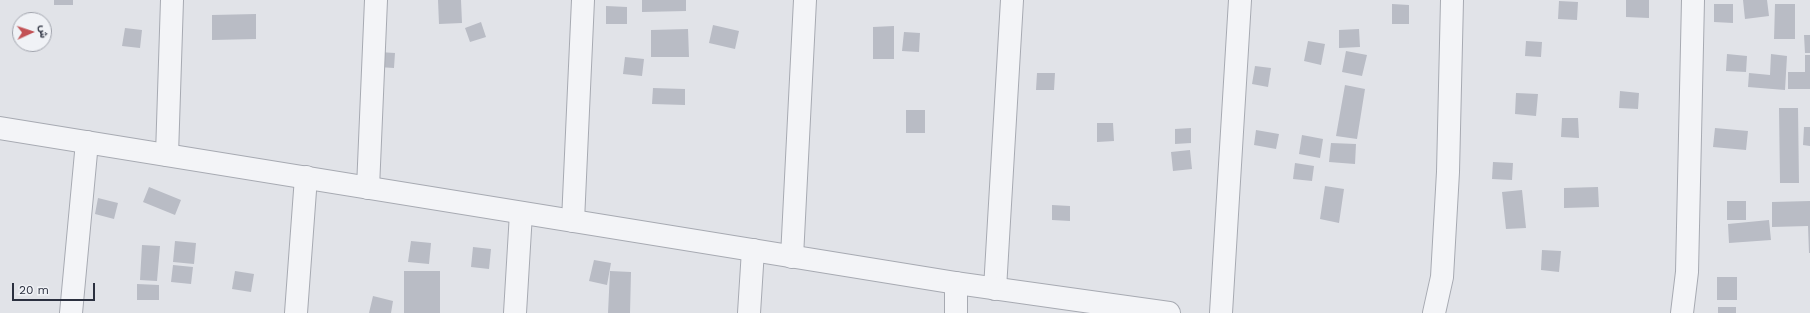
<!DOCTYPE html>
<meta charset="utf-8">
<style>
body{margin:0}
#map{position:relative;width:1810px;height:313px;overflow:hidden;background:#e1e3e8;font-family:"Work Sans",Vazirmatn,sans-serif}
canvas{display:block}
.north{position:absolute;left:12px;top:12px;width:40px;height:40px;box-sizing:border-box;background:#f0f2f6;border:1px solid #a1a4ad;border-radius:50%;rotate:87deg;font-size:11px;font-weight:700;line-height:16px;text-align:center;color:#2b303f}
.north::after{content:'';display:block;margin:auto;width:14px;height:18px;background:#c25155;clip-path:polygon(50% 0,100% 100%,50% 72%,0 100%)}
.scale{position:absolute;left:12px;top:283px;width:83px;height:18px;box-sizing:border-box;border:2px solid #2b303f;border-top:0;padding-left:5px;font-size:12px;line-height:14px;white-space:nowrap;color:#2b303f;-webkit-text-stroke:3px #f0f2f6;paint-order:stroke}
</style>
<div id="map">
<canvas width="1810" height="313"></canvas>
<div class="north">ش</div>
<div class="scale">20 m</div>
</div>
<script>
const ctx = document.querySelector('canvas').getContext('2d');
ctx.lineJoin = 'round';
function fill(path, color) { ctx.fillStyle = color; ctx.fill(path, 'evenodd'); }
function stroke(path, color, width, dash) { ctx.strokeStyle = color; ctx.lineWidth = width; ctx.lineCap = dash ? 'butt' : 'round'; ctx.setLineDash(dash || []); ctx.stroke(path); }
const building = new Path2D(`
 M54,0H73V5H54Z
 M438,0H461L462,23L439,24Z
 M642,0H686V11L642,12Z
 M1626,0H1649V18L1626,17Z
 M1743,0H1767L1769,16L1745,19Z
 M1559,1L1578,2L1577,20L1558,19Z
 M1392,4L1409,5V24H1392Z
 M1714,4H1733V23L1714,22Z
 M1775,4H1795V39H1774Z
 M606,6L627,7V24H606Z
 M256,14V39L212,40V15Z
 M481,22L486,37L470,42L465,28Z
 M713,25L739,31L735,49L709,43Z
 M894,26V59H873V27Z
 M125,28L142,30L140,48L122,46Z
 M688,29L689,57H651V30Z
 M1359,29L1360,47L1339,48V30Z
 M904,32L920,33L919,52L902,51Z
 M1804,35H1810V53H1805Z
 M1308,41L1325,44L1321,65L1304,61Z
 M1526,41L1542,42L1541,57L1525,56Z
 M1346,51L1367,55L1362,76L1342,72Z
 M379,52L395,53L394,68L378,67Z
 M1727,54L1747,56L1746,72L1726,71Z
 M1771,54L1787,56L1785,90L1748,87L1749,73L1770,75Z
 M1805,55H1810V89H1788V72H1805Z
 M625,57L644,59L642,76L623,74Z
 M1255,66L1271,68L1268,87L1252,84Z
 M1037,73H1055L1054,90H1036Z
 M1345,85L1365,89L1357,139L1336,136Z
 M653,88L685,89V105L652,104Z
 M1620,91L1639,93L1638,109L1619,108Z
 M1516,93L1538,94L1536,116L1515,114Z
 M1779,108H1798L1799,183H1780Z
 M906,110H925V133H906Z
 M1562,118H1578L1579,138L1561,137Z
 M1097,123H1113L1114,141L1097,142Z
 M1804,127H1810V146L1803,145Z
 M1191,128V143L1175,144V129Z
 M1715,128L1748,131L1746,150L1713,147Z
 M1256,130L1279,134L1276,149L1254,145Z
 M1302,135L1323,139L1320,158L1299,154Z
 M1331,143L1356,144L1355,164L1329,162Z
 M1190,150L1192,169L1173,171L1171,152Z
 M1493,162L1513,163L1512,180L1492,179Z
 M1295,163L1314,166L1312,181L1293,179Z
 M1325,186L1344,189L1339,223L1320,219Z
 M149,187L181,200L175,215L143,202Z
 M1598,187L1599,207L1564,208V188Z
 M1522,190L1526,228L1506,229L1502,192Z
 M98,198L118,203L114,219L95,214Z
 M1727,201H1746V220H1727Z
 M1810,201V253H1809L1808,226L1772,227V202Z
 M1052,205L1070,206V221L1052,220Z
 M1769,220L1771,240L1729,243L1728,224Z
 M175,241L196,243L194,264L173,262Z
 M411,241L431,243L429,264L408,262Z
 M142,245L160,246L157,281L140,280Z
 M473,247L491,249L489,269L471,267Z
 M1542,250L1561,251L1559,272L1541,270Z
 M594,260L611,263L607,285L589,281Z
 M173,265L193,267L191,284L171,282Z
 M235,271L254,274L251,292L232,289Z
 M404,271H440V313H404Z
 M610,271L631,272L630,313H608Z
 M1717,277H1737V300H1717Z
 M137,284L159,285V300H137Z
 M373,296L393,301L391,313H369Z
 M1718,307H1736V313H1718Z`);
const minor = new Path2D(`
 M167,155L172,0
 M368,188L376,0
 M573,221L583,0
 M792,257L805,0
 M995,289L1012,0
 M71,313L87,142
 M296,313L306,177
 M515,313L521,213
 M749,313L753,250
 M956,313V283
 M1221,313L1240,0
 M1434,313L1442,277L1448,172L1452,0
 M1682,313L1687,272L1693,0`);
const tertiary = new Path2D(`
 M0,128L956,283L1169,313`);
fill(building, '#b9bcc5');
stroke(minor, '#a7aab2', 24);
stroke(tertiary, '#a7aab2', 24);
stroke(minor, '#f3f4f7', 22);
stroke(tertiary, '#f3f4f7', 22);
</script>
